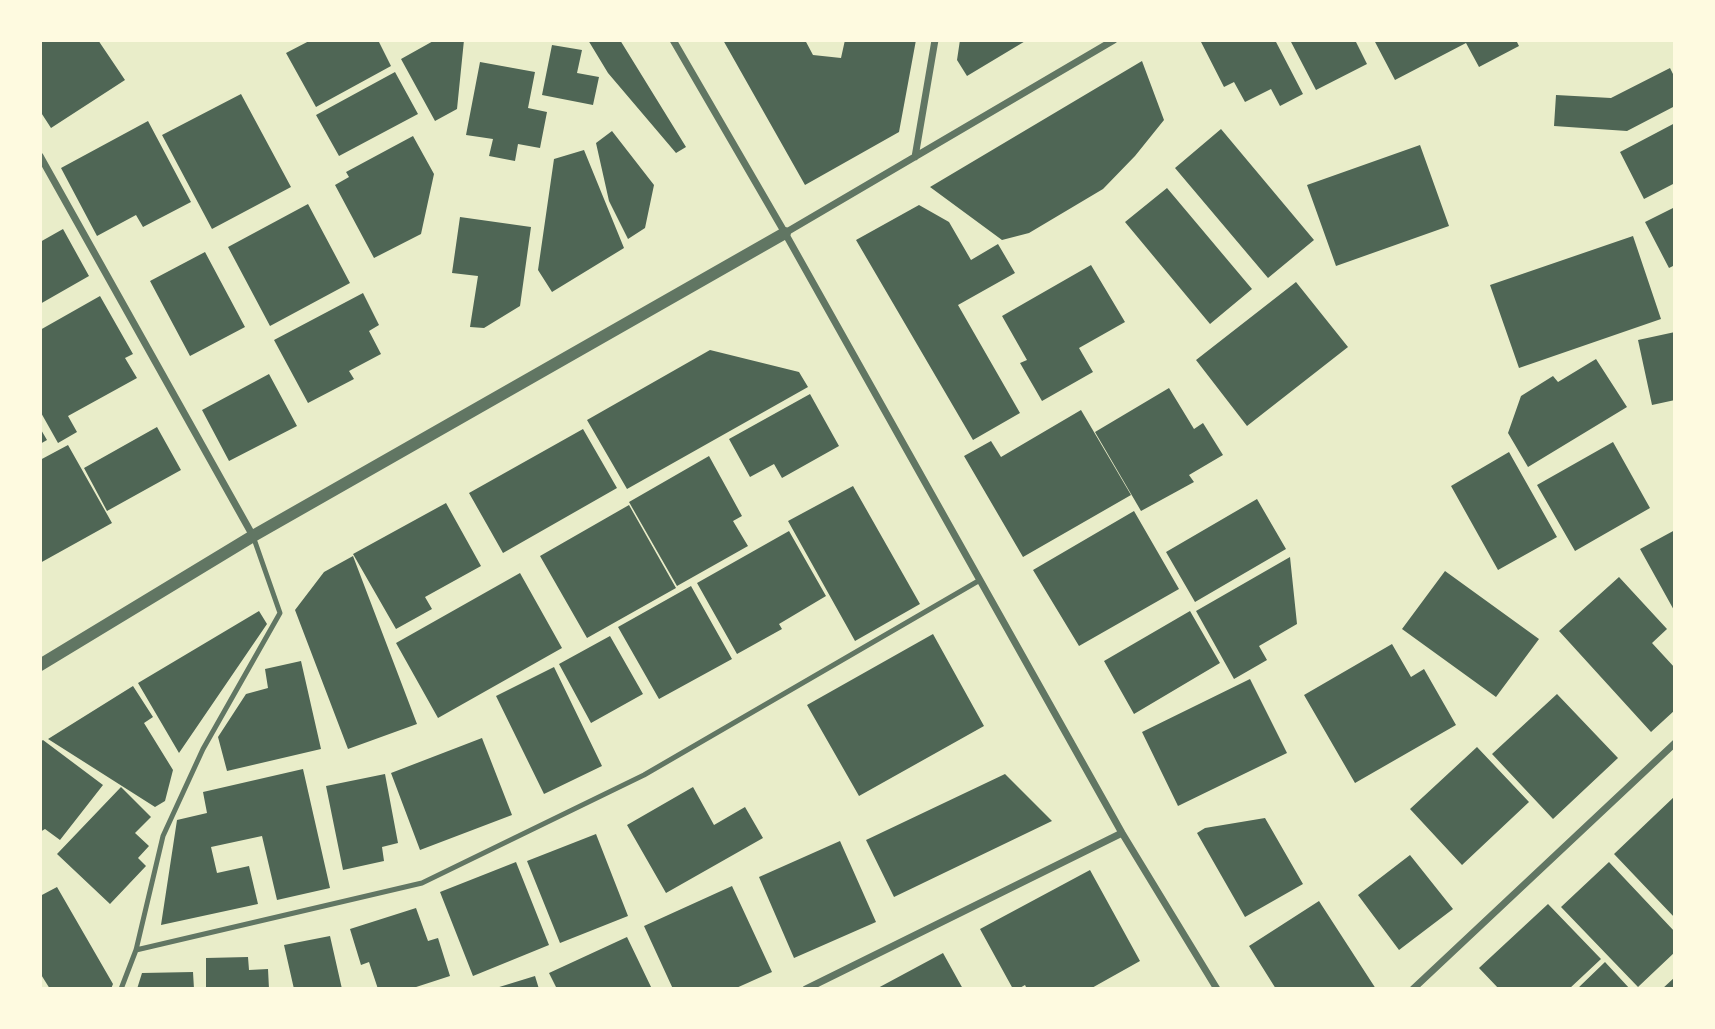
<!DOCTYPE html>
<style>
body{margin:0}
#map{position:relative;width:1715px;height:1029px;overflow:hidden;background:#e9edc9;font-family:"Nunito Sans",sans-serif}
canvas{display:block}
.frame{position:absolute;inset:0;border:42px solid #fefae0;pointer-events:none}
</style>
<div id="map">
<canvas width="1715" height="1029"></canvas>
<div class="frame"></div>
</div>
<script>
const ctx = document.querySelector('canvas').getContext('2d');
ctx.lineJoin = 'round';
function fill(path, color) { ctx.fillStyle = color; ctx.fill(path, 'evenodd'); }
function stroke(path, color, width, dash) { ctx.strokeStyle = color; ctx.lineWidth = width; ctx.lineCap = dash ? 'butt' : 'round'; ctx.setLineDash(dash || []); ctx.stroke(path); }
const building = new Path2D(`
 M40,40H98L125,80L51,128L40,111Z
 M311,40H378L391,66L316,107L286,53Z
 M435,40H464L457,109L435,121L401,59Z
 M588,40H620L686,147L676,153L608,73Z
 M723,40H805L813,55L841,58L845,40L862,42L863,40H916L899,132L805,185Z
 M960,40H1027L967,76L957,60Z
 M1200,40H1275L1303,94L1280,106L1271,89L1245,102L1234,82L1224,87Z
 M1290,40H1355L1367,64L1316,90Z
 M1374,40H1516L1519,46L1479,67L1466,43L1395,80Z
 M552,45L582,50L577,73L599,77L593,105L542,95Z
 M1142,61L1164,120L1135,156L1103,189L1029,233L1002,240L930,187Z
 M480,62L535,72L528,108L547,112L540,148L518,144L515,161L489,156L493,139L466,135Z
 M1670,68L1675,78V106L1627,131L1554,126L1556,95L1611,98Z
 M395,72L418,114L339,156L316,115Z
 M241,94L291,187L212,229L162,135Z
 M148,121L191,202L143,227L136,215L97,236L61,168Z
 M1675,123V183L1644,199L1620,152Z
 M1221,129L1314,240L1268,278L1175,168Z
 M612,131L654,185L645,228L628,239L609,201L596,143Z
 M413,136L434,174L421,234L374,258L335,185L349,177L346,172Z
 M1420,145L1449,226L1336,266L1307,185Z
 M584,150L624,248L552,292L538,270L554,159Z
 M1167,188L1252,289L1210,324L1125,222Z
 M308,204L350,283L270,326L228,247Z
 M919,205L949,222L971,260L998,244L1015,273L958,305L1020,413L973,440L856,240Z
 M1675,207V265L1669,268L1645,222Z
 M460,217L531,227L520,306L484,328L470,327L478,276L452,273Z
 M63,229L89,276L40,304V242Z
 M1633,236L1661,319L1519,368L1490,285Z
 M205,252L245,327L190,356L150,281Z
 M1091,265L1125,322L1079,348L1093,372L1042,401L1020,363L1027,360L1002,316Z
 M1296,282L1348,347L1247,426L1196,360Z
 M363,293L379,325L369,331L381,354L349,371L354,379L308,403L274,340Z
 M100,296L133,354L125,358L137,378L68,416L77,432L58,443L40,411V330Z
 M1675,332V400L1652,405L1638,340Z
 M710,350L799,372L808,387L627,489L587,420Z
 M1596,359L1627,407L1528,467L1508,433L1521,396L1553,376L1558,382Z
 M269,374L297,426L229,461L202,410Z
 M1169,388L1194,429L1203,423L1223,455L1189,475L1194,482L1141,511L1095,432Z
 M810,394L839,446L782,478L774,464L750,477L729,439Z
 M1081,410L1131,495L1023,557L964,456L991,441L1001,457Z
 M157,427L181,470L107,511L84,468Z
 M40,428L47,440L40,444Z
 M583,429L617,488L503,553L469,493Z
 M1613,442L1650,508L1575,551L1537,485Z
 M68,445L112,523L40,563V460Z
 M1509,452L1557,537L1498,570L1451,486Z
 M709,456L742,516L733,521L748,546L677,586L629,502Z
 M853,486L920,604L855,641L788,521Z
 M1257,499L1286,549L1195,602L1166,552Z
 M446,503L481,566L425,597L432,609L396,629L353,554Z
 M629,505L676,588L587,638L540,556Z
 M1134,511L1179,589L1079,646L1033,570Z
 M1675,530V612L1640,549Z
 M789,531L826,596L779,624L782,629L737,654L697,583Z
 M353,556L417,724L348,749L295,610L324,572Z
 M1290,557L1297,624L1259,646L1267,660L1234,679L1196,611Z
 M1445,571L1539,639L1496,697L1402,629Z
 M520,573L562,648L438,718L396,643Z
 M1619,577L1667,629L1652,643L1675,668V710L1651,732L1559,631Z
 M691,586L732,659L659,699L618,627Z
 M259,611L267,624L179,753L138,683Z
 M1190,611L1220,663L1134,714L1104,661Z
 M933,634L984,726L859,796L807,705Z
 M610,636L643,694L591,723L559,664Z
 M1392,644L1411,677L1424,669L1456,725L1355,783L1304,695Z
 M301,661L321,749L227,771L218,737L246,694L268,688L265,669Z
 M554,667L602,766L544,794L496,696Z
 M1250,679L1287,753L1178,806L1142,732Z
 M133,686L153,717L144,723L173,770L165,801L155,807L48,739Z
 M1557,694L1618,758L1553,819L1492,754Z
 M482,738L512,815L420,850L391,773Z
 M43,740L103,785L60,840L45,829L40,832V742Z
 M1477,747L1529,802L1462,865L1410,809Z
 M303,769L330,888L277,900L262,836L211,847L217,873L249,866L258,904L161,925L177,820L207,813L203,792Z
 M385,774L398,843L382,847L384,861L343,870L326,786Z
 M1005,774L1052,821L894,897L866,840Z
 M121,787L151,817L135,833L149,846L138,858L146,866L110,904L57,854Z
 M693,787L714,825L745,807L763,838L666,893L627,825Z
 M1675,796V918L1614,854Z
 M1265,818L1303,884L1245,917L1197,833L1205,828Z
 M596,834L628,916L560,943L527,861Z
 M840,841L876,922L794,958L759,877Z
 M1410,855L1453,909L1399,950L1358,895Z
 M516,862L549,945L473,976L440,892Z
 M1609,862L1675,932V952L1638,987L1561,907Z
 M1090,870L1140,961L1090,989H1027L1025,985L1018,989H1013L980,929Z
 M732,886L772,972L734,989H673L644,926Z
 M57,887L113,984L111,989H50L40,973V896Z
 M1319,901L1376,989H1276L1249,946Z
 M1548,904L1601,959L1569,989H1499L1479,968Z
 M416,908L428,941L438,938L450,976L410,989H378L369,962L361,965L350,929Z
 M330,936L342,989H294L284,945Z
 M627,937L652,989H557L549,973Z
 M943,953L963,989H876Z
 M248,957L249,970L268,969L269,989H206V958Z
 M1605,962L1630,989H1577Z
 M193,972L194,989H137L142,973Z
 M535,976L539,989H496V988Z
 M1675,977V989H1662Z`);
const service = new Path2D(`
 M136,950L422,883L644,775L980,580
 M121,989L136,950L163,836L203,749L280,613L253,536`);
const minor = new Path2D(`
 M673,40L785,233L1122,833L1217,989
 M40,156L253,536
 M915,157L935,40
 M785,233L1114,40
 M806,989L1122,833
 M1413,989L1675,743`);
const tertiary = new Path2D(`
 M40,665L253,536L785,233`);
fill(building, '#4f6655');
stroke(service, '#617663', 5);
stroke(minor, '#617663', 7);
stroke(tertiary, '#617663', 12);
</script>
